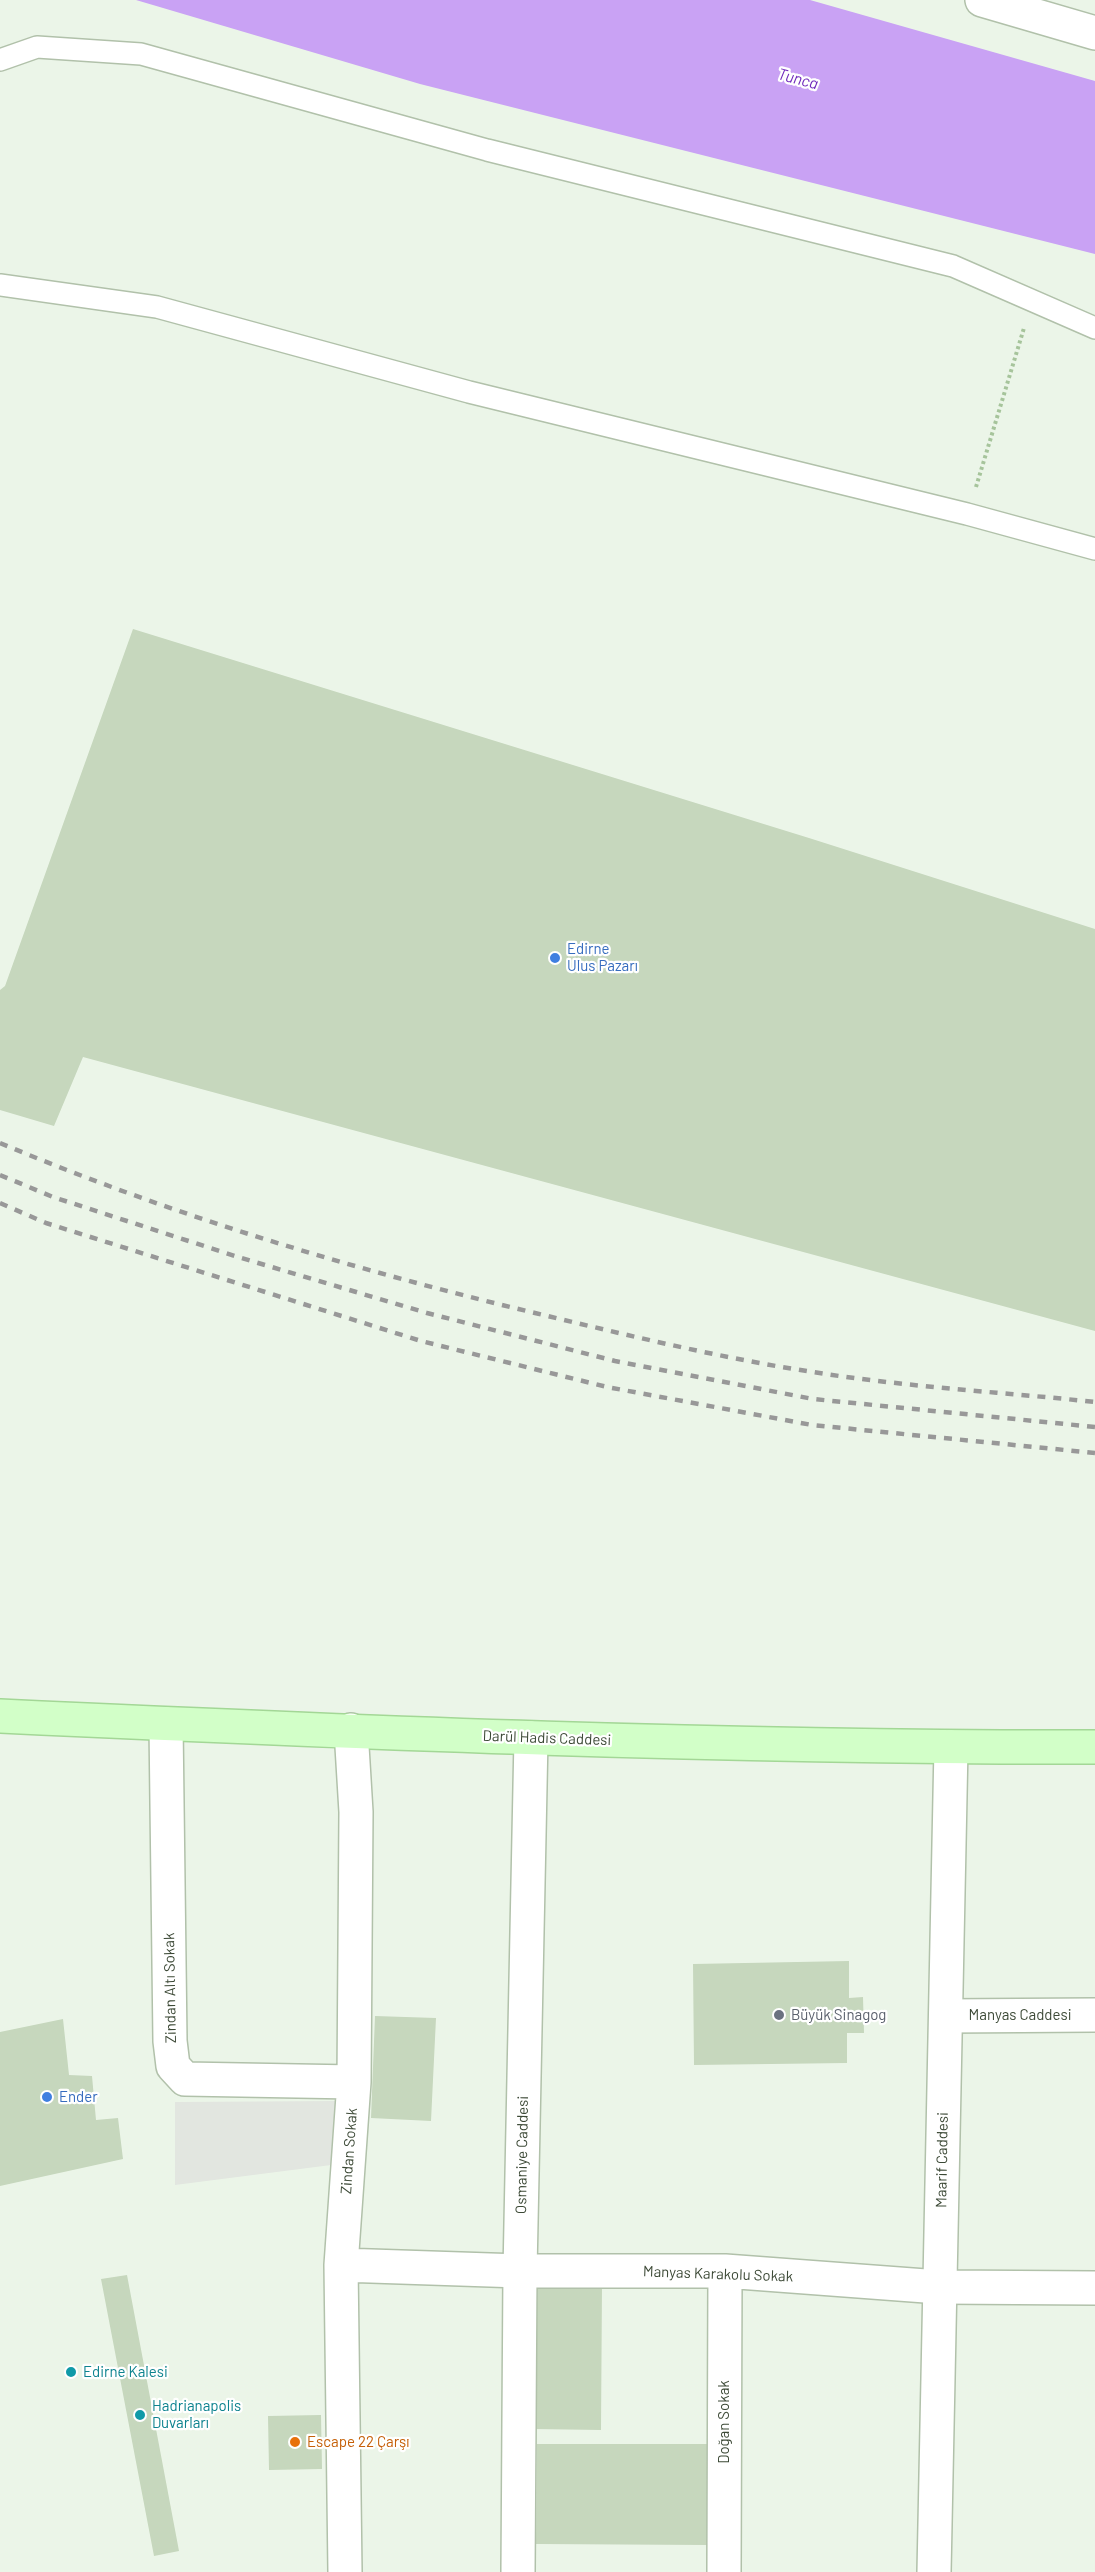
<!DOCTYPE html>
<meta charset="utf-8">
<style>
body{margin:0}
canvas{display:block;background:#ebf5e8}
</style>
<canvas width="1095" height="2572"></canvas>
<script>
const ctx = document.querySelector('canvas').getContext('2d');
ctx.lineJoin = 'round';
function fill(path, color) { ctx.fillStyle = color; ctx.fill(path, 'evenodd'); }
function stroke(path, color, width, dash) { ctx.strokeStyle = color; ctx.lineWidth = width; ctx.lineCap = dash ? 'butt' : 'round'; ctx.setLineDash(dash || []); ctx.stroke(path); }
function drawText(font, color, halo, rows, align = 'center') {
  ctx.font = font + ' Barlow,sans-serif'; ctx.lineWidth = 4.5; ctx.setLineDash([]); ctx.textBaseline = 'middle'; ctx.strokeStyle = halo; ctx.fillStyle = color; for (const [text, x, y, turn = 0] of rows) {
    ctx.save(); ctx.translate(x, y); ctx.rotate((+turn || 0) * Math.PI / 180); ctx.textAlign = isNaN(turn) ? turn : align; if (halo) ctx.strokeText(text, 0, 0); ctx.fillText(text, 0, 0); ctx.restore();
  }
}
const parking = new Path2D(`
 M339,2101V2164L175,2185V2102Z`);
const water = new Path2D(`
 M136,0H810L1095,81V254L420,84Z`);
const building = new Path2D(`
 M133,629L809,838L1095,929V1331L83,1057L54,1126L0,1110V990L5,986Z
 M849,1961V1998L863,1997L864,2033H847V2063L694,2065L693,1964Z
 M375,2016L436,2018L431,2121L371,2118Z
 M63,2019L69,2075L92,2076L96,2120L118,2118L123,2159L0,2186V2032Z
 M127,2275L179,2551L154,2556L101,2279Z
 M535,2284H602L601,2430L533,2429Z
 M321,2415L322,2469L269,2470L268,2416Z
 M537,2444H709V2545L536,2544Z`);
const path = new Path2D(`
 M976,487L1024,328`);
const service = new Path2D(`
 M0,60L37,47L141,54L487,150L953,266L1095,328
 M0,285L157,307L469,392L967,514L1095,549`);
const minor = new Path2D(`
 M982,0L1095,33
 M166,1724L170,2041L173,2066L185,2079L354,2082
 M946,2016L1095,2015
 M341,2265L520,2271H725L939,2287L1095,2288
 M345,2572L341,2265L354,2082L356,1812L351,1730
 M518,2572L520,2271L531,1738
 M724,2572L725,2271`);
const tertiary = new Path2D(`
 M934,2572L951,1747`);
const secondary = new Path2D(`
 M0,1716C365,1733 730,1748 1095,1747`);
const rail = new Path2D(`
 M0,1143C174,1216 352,1269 535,1313C627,1335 720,1358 813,1372C906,1387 1001,1392 1095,1402
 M0,1175L53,1197L238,1257L427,1313L615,1361L813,1399L1095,1427
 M0,1203L46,1223L421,1341L607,1387L812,1425L1095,1453`);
const markers = [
 [555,958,6,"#3f7fe0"],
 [779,2015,6,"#6b7280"],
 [47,2097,6,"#3f7fe0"],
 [71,2372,6,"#0f9aa8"],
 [140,2415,6,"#0f9aa8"],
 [295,2442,6,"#e8710a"]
];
const shopNames = [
 ["Edirne",567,949],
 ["Ulus Pazarı",567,966],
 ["Ender",59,2097]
];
const streetNames = [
 ["Darül Hadis Caddesi",547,1738,2],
 ["Zindan Altı Sokak",170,1988,-91],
 ["Manyas Caddesi",1020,2015],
 ["Zindan Sokak",349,2151,-86],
 ["Osmaniye Caddesi",522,2155,-89],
 ["Maarif Caddesi",942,2160,-89],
 ["Manyas Karakolu Sokak",718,2274,2],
 ["Doğan Sokak",724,2422,-90]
];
const worshipNames = [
 ["Büyük Sinagog",791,2015]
];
const cultureNames = [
 ["Edirne Kalesi",83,2372],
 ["Hadrianapolis",152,2406],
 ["Duvarları",152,2423]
];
const foodNames = [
 ["Escape 22 Çarşı",307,2442]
];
const waterNames = [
 ["Tunca",798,79,15]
];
fill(parking, '#e2e6e0');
fill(water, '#c9a2f4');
fill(building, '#c6d7bd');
stroke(service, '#b1c1aa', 24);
stroke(minor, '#b1c1aa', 36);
stroke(tertiary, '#b1c1aa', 36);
stroke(secondary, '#a3d796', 36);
stroke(path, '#a6c49b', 4, [3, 3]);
stroke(service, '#fff', 21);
stroke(minor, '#fff', 33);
stroke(tertiary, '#fff', 33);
stroke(secondary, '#d2ffc8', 33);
stroke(rail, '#989898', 4.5, [8, 8]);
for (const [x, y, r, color] of markers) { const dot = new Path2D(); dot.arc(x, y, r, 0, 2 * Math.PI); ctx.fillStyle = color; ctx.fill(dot); stroke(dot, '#fff', 2); }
drawText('15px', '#366cbe', '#fff', shopNames, 'left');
drawText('15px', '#3c4936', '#fff', streetNames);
drawText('15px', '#5b616d', '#fff', worshipNames, 'left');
drawText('15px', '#0d838f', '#fff', cultureNames, 'left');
drawText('15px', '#c56008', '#fff', foodNames, 'left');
drawText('italic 16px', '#7029bb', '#fff', waterNames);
</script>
